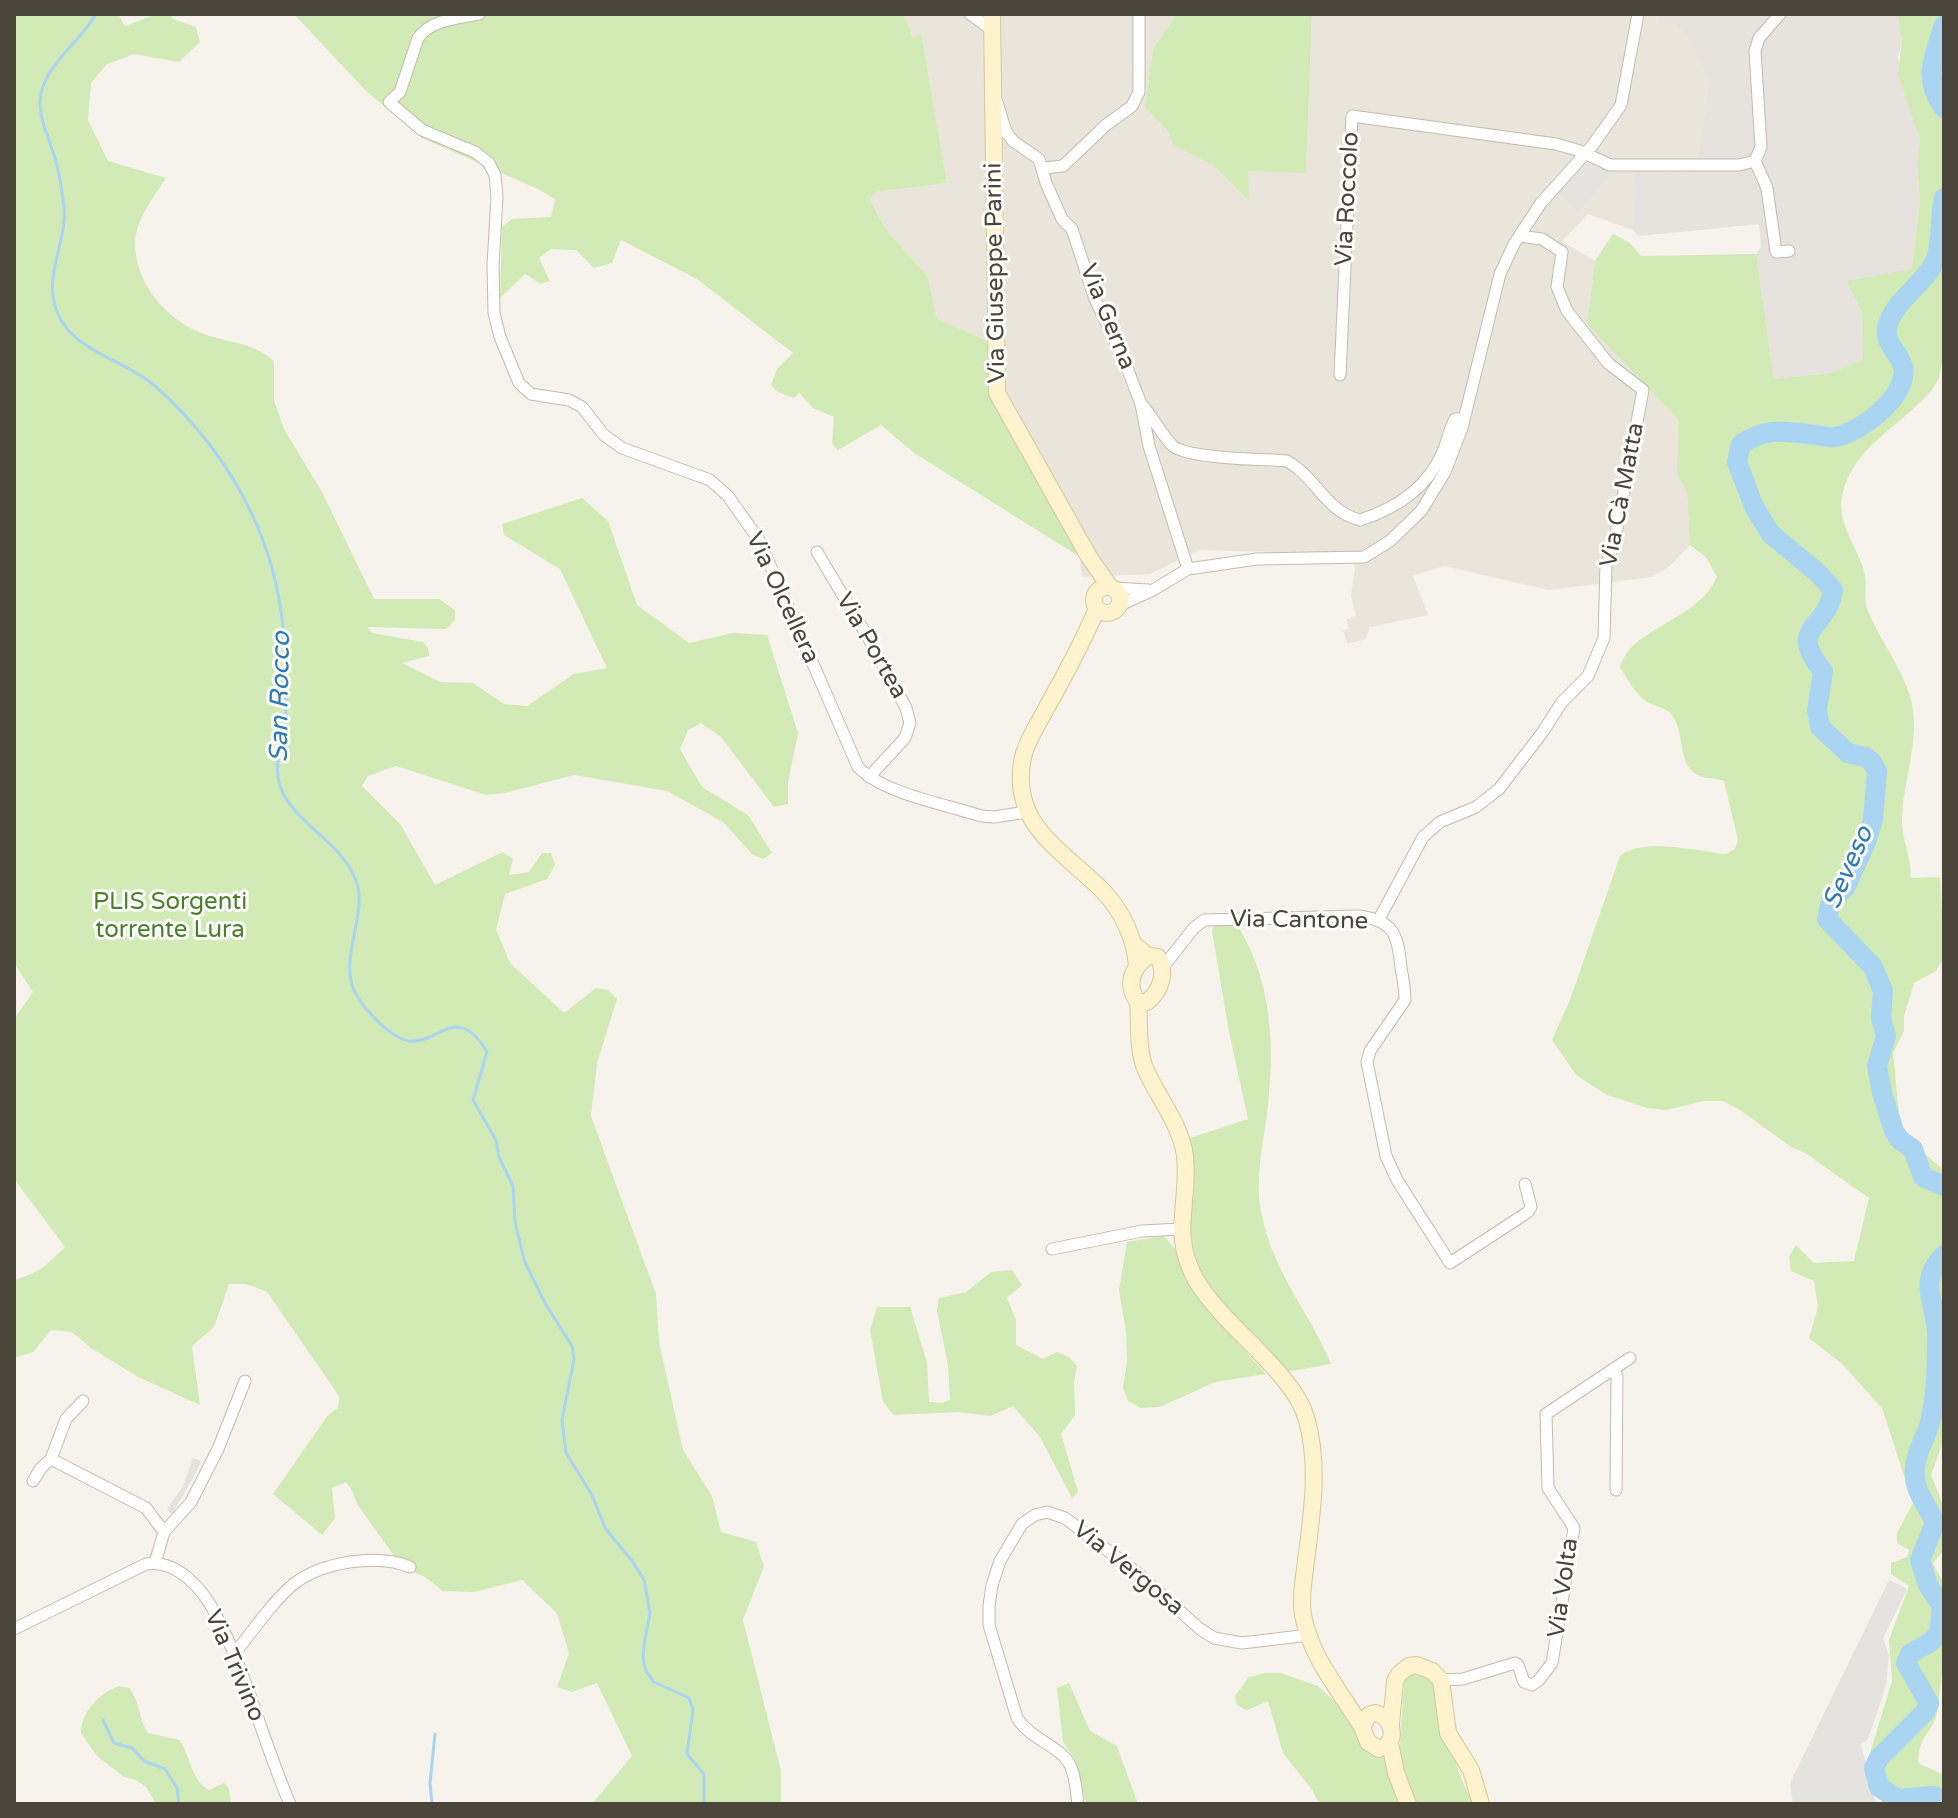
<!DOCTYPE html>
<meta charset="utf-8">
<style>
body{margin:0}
#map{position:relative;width:1958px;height:1818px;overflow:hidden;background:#f6f3ec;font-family:"Varela Round",sans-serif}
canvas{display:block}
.frame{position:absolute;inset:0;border:16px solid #4b4439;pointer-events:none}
</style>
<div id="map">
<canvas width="1958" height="1818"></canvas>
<div class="frame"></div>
</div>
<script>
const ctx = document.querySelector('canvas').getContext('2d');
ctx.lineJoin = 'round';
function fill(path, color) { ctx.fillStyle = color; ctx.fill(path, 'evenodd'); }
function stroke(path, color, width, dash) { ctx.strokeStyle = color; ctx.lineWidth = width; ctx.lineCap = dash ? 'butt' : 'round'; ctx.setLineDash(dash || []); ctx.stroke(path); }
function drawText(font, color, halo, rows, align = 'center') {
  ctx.font = font + ' "Varela Round",sans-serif'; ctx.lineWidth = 6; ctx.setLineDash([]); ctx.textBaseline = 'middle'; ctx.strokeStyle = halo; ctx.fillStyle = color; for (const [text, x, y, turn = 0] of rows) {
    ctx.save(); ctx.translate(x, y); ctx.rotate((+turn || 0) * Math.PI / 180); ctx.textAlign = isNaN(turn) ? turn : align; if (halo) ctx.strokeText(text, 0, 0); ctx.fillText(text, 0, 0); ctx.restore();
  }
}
const residential = new Path2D(`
 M904,14H1177L1153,49L1145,108L1167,130L1173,145L1213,165L1248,200V171L1306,172L1312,14H1657L1659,24H1675L1690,41L1709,81L1696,172L1635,171L1633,230L1588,214L1562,241L1595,261L1587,324L1678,419L1677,473L1687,493L1690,545L1670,566L1652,577L1549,590L1444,566L1413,576L1428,615L1370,627L1366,639L1348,644L1343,631L1349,628L1346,620L1356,615L1351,596L1355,568L1351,554L1200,550L1150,574L1082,577L1080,557L990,399V342L937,319L928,277L885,228L870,200L876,192L947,183L920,35L913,38Z`);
const industrial = new Path2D(`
 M1657,14H1897L1902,40L1898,58L1920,139L1917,164L1920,201L1912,269L1862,312L1863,360L1830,373L1774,379L1756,254L1761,247L1759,224L1639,236L1633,230L1634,171L1696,172L1709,81L1690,41L1675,24H1659Z`);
const green = new Path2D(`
 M14,14H118L125,26L157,14H170L173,19L196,27L200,42L179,62L134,54L107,64L91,83L88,120L108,161L166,178C154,197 135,220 135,244C136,284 165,318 201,333C229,344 249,340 274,361V400L284,429L322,492L374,599H439L455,610V620L446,629L368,627L372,633L423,642L428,648L429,656L402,663L440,682L473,683L504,704L527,706L574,674L607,668L560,569L504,535L502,524L582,498L608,521L637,605L689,643L733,633L767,635L798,733L788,782V804L774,807L721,737L701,723L688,730L680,749L702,787L748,815L772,853L763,859L752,854L723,822L667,791L574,775L505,793L486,795L396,766L368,776L362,786L400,824L435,885L503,852L513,859L509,875L529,872L542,853H551L555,865L547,879L505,894L496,930L510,963L564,1013L596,988L608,990L617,999L597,1063L591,1116L656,1294L659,1342L683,1450L712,1496L721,1532L756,1542L764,1566L743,1620L781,1771V1804H592L632,1756L597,1683L572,1692L557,1687L569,1653L557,1613L522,1580L474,1592L443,1591L425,1577L402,1567L357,1504L352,1490L346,1482L332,1488L335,1518L322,1535L273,1494L328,1415L338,1408L339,1396L267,1292L246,1284H229L214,1327L192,1346L200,1405L138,1377L91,1348L72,1332L51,1330L33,1352L14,1358V1280C34,1276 51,1262 65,1247L14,1179V1019L33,992L14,963Z
 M294,14H904L913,38L921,34L947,183L876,192L870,200L885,228L928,277L937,319L990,342V399L1080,557L914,453L881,425L838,450L832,443L834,417L813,408L799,393L794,398L778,392L771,385L777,369L793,353L697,279L621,240L612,263L594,268L576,250L551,249L539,258L550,281L541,284L525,274L500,298L502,227L512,219L551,217L555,199L538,189L422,138L365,90Z
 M1177,14H1312L1306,173L1248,171L1249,201L1213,165L1173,145L1167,130L1145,108L1153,49Z
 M1897,14H1944V351L1939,378L1932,390C1904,423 1857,445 1844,488C1833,523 1858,544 1865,575C1867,587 1863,599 1868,611C1880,641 1905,671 1912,704C1920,744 1901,785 1902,825C1903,842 1913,862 1910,878L1940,877L1944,957L1936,971L1914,983L1904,1016V1031L1893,1053L1901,1134L1944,1170V1440L1931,1475L1944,1508V1550L1933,1563C1936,1571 1942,1578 1944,1585C1948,1599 1941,1704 1936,1717C1927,1739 1920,1735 1918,1763L1944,1775V1800L1933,1804L1883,1803L1867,1763L1892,1681L1889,1640L1909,1586L1891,1574V1563L1907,1557L1909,1550L1897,1543V1533L1913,1503L1882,1408L1841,1363L1809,1338L1818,1307L1814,1281L1791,1271L1789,1257L1796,1245L1814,1263L1854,1261L1869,1198L1805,1153L1791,1147L1740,1110L1723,1101H1704L1666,1110L1647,1108L1607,1095L1577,1076L1552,1040L1570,1000L1620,856C1642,837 1698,851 1725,854L1735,849L1738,840L1724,781C1716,778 1708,779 1700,776C1675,767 1687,728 1669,712C1663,707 1653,706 1646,701C1633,692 1629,680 1620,668C1631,626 1696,623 1717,577L1706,557L1690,545L1687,493L1677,473L1678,419L1587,324L1595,261L1613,234L1630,243L1641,256L1756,254L1774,379L1830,373L1863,360L1862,312L1847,281L1912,269L1920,201L1917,164L1920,139L1898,75L1902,40Z
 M1214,924L1237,925C1273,981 1275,1049 1267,1113C1263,1146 1254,1182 1262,1216C1274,1274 1309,1311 1331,1364L1286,1372C1256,1339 1192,1283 1190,1237C1188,1203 1198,1171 1190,1138L1248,1119L1229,1032L1212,931Z
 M1163,1236C1181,1250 1184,1275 1197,1294C1217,1323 1243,1348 1266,1374L1215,1382L1160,1407L1141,1408L1128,1401L1123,1388L1127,1362L1126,1331L1119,1290L1127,1242Z
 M1012,1270L1022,1285L1007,1298L1016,1320V1345L1043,1359L1057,1352L1069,1357L1077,1366L1074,1383L1075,1415L1061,1434L1078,1492L1072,1498L1040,1437L1013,1406L990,1416L959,1412L894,1415L883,1402L870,1330L877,1307H910L927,1362L929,1402L942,1403L950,1400L948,1365L937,1311L939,1298L966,1292L991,1272Z
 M1413,1672L1428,1676L1436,1685L1459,1773L1473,1804H1319L1313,1791L1283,1753L1268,1701L1247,1710L1237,1705L1235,1696L1249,1677L1265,1673H1281L1318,1686L1399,1761L1404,1681Z
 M1069,1683L1090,1731L1117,1746L1138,1804H1086L1075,1759L1063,1742L1057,1688Z
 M119,1686L129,1688C141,1702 137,1716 148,1733L179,1740C191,1755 190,1780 209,1790L224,1783L229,1789L231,1804H156L146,1787L136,1780L124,1777L97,1756L81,1733C81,1711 100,1693 119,1686Z`);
const parking = new Path2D(`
 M1583,161L1611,173L1579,211L1555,192Z
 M193,1458L201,1461L197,1471L172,1514L167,1509L183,1486Z
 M1889,1580L1907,1589L1883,1639L1889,1655L1886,1686L1868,1739L1861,1744L1876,1804H1793L1790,1783Z`);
const stream = new Path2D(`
 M96,14C80,42 49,61 41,93C36,116 51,141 56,162C60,176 62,192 64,207C67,239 47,269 54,302C65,351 122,357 155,386C193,419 227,463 249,508C281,572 288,639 286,710C286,734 272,761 280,786C294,826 348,844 358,887C365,922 337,963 357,996C366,1011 391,1038 409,1041C439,1044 457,1002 487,1052L473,1100L496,1140L499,1157L513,1186L515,1222L524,1260L545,1303L572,1346L574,1359L562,1420L566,1453L592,1495L605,1528L633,1562L644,1580L650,1613L644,1645L643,1659L646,1671L654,1682L689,1698L693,1710L687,1754L704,1774V1804
 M103,1720L114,1743L132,1748L144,1761L165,1769L177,1788L179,1804
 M432,1804L430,1783L435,1734`);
const river = new Path2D(`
 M1944,25C1934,57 1922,79 1944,108
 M1944,198C1939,218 1943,240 1936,259C1925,285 1893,300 1887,328C1884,344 1900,353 1903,367C1909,395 1861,433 1835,437C1830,438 1822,436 1817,435C1786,432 1769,426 1741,444L1737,462L1754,507L1771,534L1819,574L1833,590C1828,629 1786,627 1823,671L1817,710L1820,727L1848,753L1865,757L1872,762L1877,771L1873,820L1866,842L1845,888L1831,900L1827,919L1873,967L1883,991L1881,1018L1886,1036L1877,1066L1882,1093L1894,1131L1900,1140L1913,1149L1923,1177L1944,1186
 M1944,1255C1916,1283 1937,1303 1937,1335C1937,1367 1937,1395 1929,1426C1925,1439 1916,1453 1915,1467C1912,1492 1928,1504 1935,1523L1920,1560L1928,1585L1942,1606L1939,1633L1932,1641L1910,1654L1906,1663L1929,1703L1925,1712L1879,1758L1874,1768L1879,1787L1898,1799L1934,1796L1944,1802`);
const street = new Path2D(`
 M479,14C457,19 432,19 418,38L400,92L389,102L422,130L475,152L489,163L495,175L497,197L493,265L494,313L500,337L519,383L531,394L569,400L582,407L604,435L622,448L710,480L728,496L759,540L858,767C884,794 945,804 981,816L994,817L1027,812
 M970,14L991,29
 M997,102L1006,132L1013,141L1039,159L1046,183L1062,219L1072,229L1095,299L1124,360L1141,404L1149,446L1188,569
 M1755,161L1767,188L1776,252L1789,251
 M1044,168L1063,166L1106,125L1132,106L1139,92V14
 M1340,375L1352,116L1556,144L1580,151L1610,165H1739L1755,161L1761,147L1755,51L1759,38L1780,14
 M1142,405C1153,417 1163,437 1173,446C1189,459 1264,459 1287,461C1316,477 1326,512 1360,520C1395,509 1426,489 1442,454C1447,443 1449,430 1455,419H1464
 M817,552L869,639L906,708L910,723L905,738L869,777
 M1114,588L1148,590
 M1120,605L1153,590L1188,569L1257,559L1364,557L1390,541L1421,511L1445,472L1462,428L1500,274L1514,244L1541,203L1592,146L1621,105L1638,14
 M1378,921L1423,837L1440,822L1476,807L1499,789L1542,733L1562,702L1588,676L1604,638L1606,565L1614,544L1643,390L1608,363L1567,311L1557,287L1562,252L1542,239L1519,236
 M1163,967L1193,929L1204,920L1358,916C1394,920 1398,935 1401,968C1403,978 1405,989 1405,1000L1370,1051L1367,1062L1386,1156L1397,1180L1450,1263L1528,1212L1531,1207L1525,1184
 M1052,1249L1142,1231L1181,1229
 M1612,1370L1617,1376L1616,1490
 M83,1401L66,1419L51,1459L146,1508L164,1532
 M33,1481L41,1468L51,1459
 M155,1563L164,1532L191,1502L218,1449L245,1381
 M14,1629L146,1564C177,1559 203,1589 216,1615C247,1674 263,1742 290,1804
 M233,1655C251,1634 274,1599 295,1583C323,1562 378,1553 410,1567
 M1441,1680L1463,1679L1515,1663L1518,1665L1524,1682L1532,1685L1539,1680L1552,1663L1574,1528L1548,1488L1546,1414L1630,1358
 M1078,1804C1076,1791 1076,1777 1070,1765C1062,1747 1031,1740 1017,1718L989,1625V1606L992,1585L1000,1561L1022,1524L1035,1515L1047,1512L1065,1518L1140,1575L1200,1629L1214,1638L1242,1643L1309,1635`);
const secondary = new Path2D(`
 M992,14L997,393L1089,557L1110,587
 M1094 600a13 13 0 1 1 26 0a13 13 0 1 1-26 0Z
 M1097,609C1082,643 1065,675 1047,707C1039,723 1027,740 1023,757C1009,824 1061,849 1102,890C1122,910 1135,939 1137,966
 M1135,945L1148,956L1158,957C1167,972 1161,991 1147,1002H1138C1125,984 1132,968 1148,956
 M1138,1002C1140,1023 1137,1048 1145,1068C1157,1097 1181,1124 1185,1156C1190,1203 1170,1234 1196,1280C1222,1325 1292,1371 1306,1417C1320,1464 1312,1513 1306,1561C1304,1578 1300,1598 1303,1615C1311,1658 1340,1691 1362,1727
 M1375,1713C1394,1717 1399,1744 1379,1749L1368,1742L1362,1727L1369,1715Z
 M1391,1724L1395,1681L1399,1674L1409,1666L1416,1665L1432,1671L1441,1680L1448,1733L1471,1770L1481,1804
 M1390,1743L1396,1773L1408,1804`);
const streetNames = [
 ["Via Roccolo",1348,199,-87],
 ["Via Giuseppe Parini",996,273,-91],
 ["Via Gerna",1107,317,68],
 ["Via Cà Matta",1623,495,-79],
 ["Via Olcellera",782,598,65],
 ["Via Portea",871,646,60],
 ["Via Cantone",1299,921,1],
 ["Via Vergosa",1128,1569,39],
 ["Via Volta",1564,1588,-82],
 ["Via Trivino",234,1666,67]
];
const parkNames = [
 ["PLIS Sorgenti",170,903],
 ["torrente Lura",170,931]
];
const waterNames = [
 ["San Rocco",281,697,-89],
 ["Seveso",1849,868,-66]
];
fill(residential, '#eae5da');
fill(industrial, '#e6e2dd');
fill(green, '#d2eab5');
fill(parking, '#e5e3e0');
stroke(stream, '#a9d4f2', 3);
stroke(river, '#a9d4f2', 20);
stroke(street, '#c2bbae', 13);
stroke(secondary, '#d6c79b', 18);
stroke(street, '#fff', 11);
stroke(secondary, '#fff3cd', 16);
drawText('24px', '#4b4439', '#fff', streetNames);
drawText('24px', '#4a7f2a', '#fff', parkNames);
drawText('italic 26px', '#2e7ab2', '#fff', waterNames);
</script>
